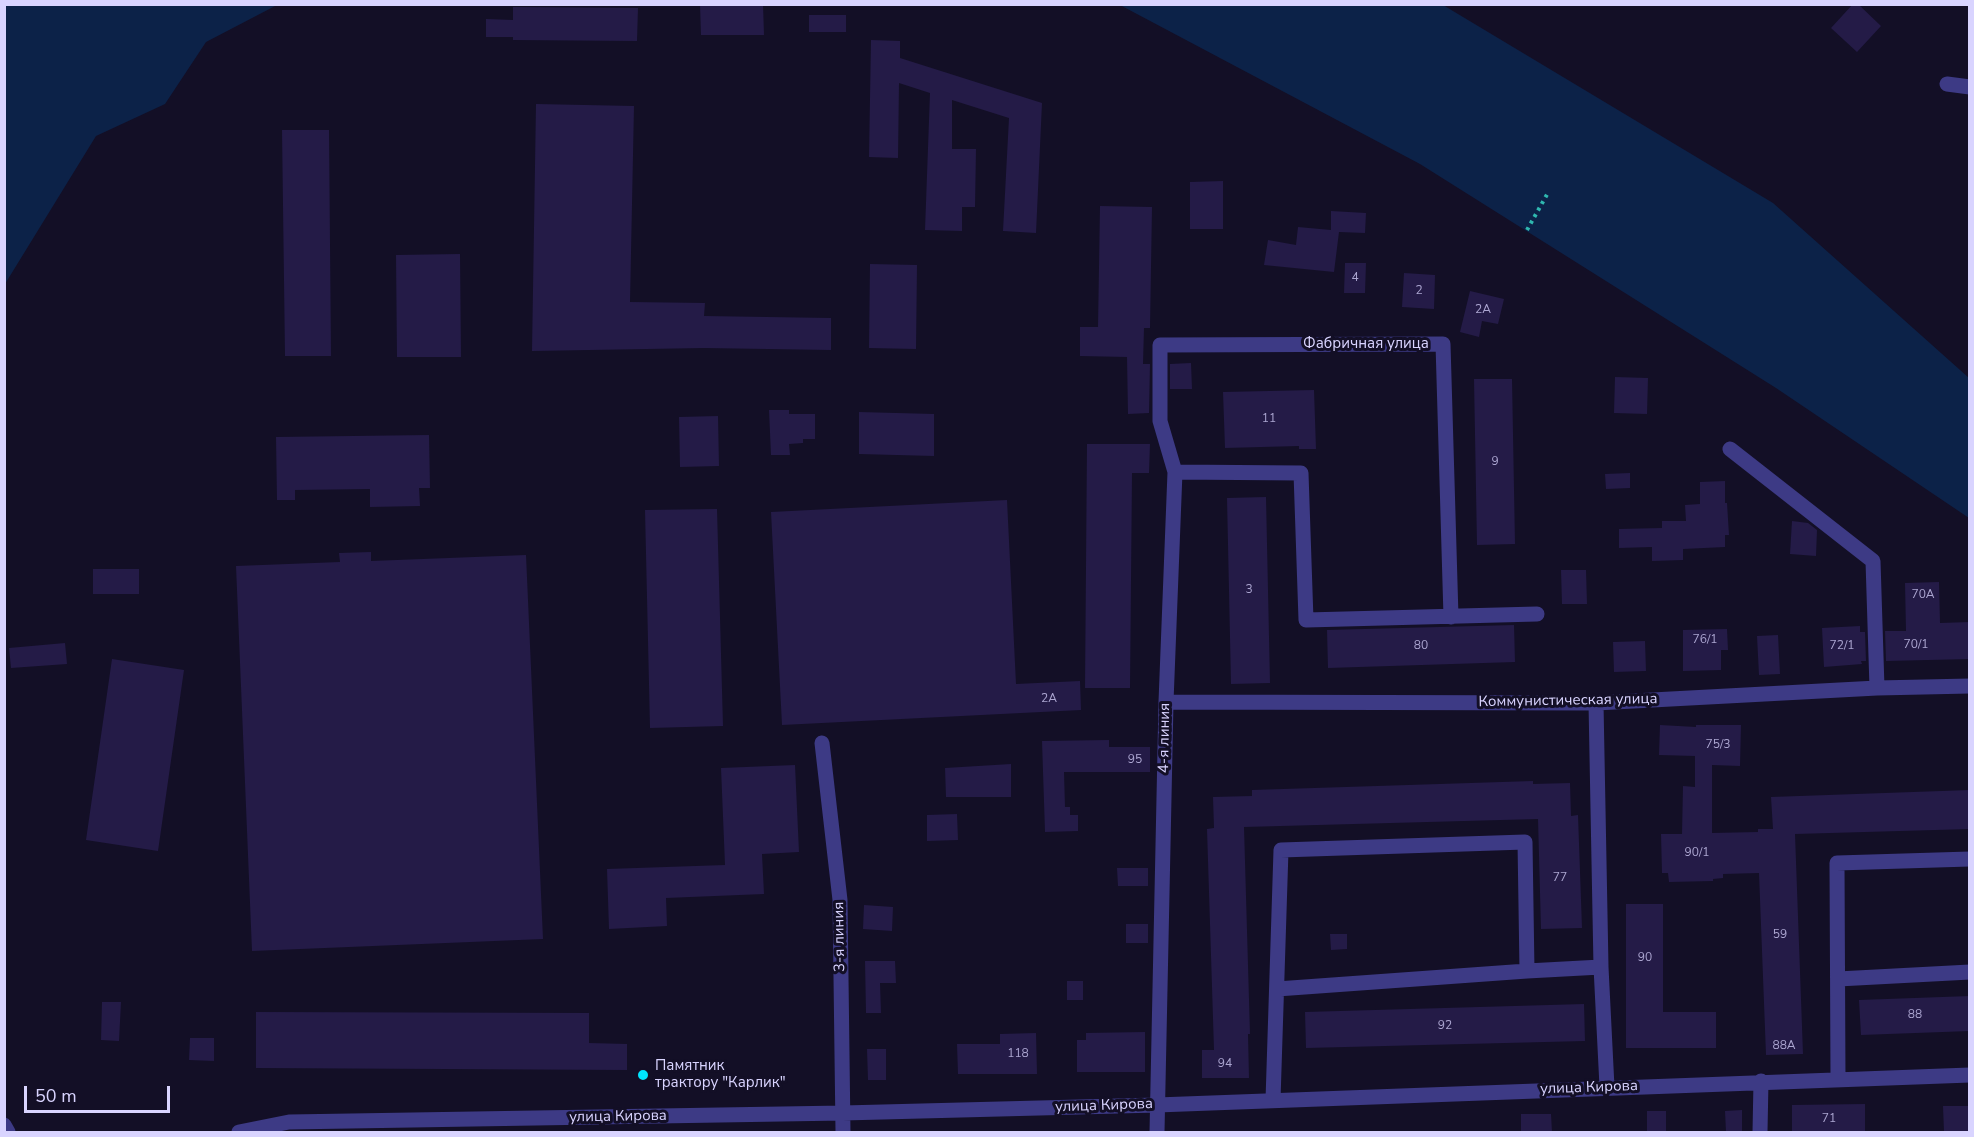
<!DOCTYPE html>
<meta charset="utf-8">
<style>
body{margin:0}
#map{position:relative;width:1974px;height:1137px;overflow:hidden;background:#130f26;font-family:"Nunito Sans",sans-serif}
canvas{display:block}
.frame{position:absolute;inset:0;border:6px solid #d9d4ff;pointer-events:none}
.scale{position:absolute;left:24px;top:1086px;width:146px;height:27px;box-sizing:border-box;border:3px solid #d9d4ff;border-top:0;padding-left:8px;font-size:18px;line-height:21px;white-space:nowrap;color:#d9d4ff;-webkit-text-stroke:4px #130f26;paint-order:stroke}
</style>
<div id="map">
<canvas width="1974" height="1137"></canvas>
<div class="frame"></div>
<div class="scale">50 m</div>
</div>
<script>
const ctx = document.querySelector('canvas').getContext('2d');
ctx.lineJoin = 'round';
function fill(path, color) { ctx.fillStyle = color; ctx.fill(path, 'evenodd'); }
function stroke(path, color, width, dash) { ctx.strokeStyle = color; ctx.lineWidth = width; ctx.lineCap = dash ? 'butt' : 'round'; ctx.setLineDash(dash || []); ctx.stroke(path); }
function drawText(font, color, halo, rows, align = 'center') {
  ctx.font = font + ' "Nunito Sans",sans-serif'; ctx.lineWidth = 6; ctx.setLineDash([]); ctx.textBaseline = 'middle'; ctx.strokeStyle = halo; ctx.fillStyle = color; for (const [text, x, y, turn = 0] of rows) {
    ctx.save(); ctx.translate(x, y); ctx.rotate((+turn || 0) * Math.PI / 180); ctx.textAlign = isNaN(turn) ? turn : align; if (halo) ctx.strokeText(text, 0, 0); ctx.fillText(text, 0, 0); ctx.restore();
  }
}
const water = new Path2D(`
 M5,4L277,5L206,42L165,104L96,136L5,284Z
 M1120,5H1443L1773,203L1969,378V518L1776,388L1420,164Z`);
const building = new Path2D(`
 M700,4H763L764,35H701Z
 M1853,4H1858L1881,26L1857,52L1831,28Z
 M513,7L638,8L637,41L513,40V37H486V19L513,20Z
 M809,15H846V32H809Z
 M871,40L900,41V58L1042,103L1036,233L1003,231L1009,118L952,100V149H976L975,207H962V231L925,230L930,93L899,83L898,158L869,157Z
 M536,104L634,106L630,302L705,303L704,316L831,318V350L704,348L532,351Z
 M282,130H329L331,356H285Z
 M1223,181V229H1190V182Z
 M1100,206L1152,207L1150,328H1144L1143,364H1150L1149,413L1128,414L1127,357L1080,356V327H1098Z
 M1331,211L1366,213L1365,233L1339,232L1334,272L1264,265L1268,240L1296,245L1298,227L1331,230Z
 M460,254L461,357H397L396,255Z
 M1345,263H1366L1365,293H1344Z
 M870,264L917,265L916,349L869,348Z
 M1404,273L1435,275L1434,309L1402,307Z
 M1470,291L1504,299L1498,324L1482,321L1479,337L1460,332Z
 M1191,363L1192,389H1170V364Z
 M1615,377L1648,378L1647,414L1614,413Z
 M1474,379H1512L1515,544L1477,545Z
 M1314,390L1316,449H1299V446L1225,448L1223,392Z
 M769,410H789V414H815V439H803V443L789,444L790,455H771Z
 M859,412L934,414V456L859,454Z
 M718,416L719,466L680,467L679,417Z
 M429,435L430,488H419L420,506L370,507V489L295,490V500H277L276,437Z
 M1087,444H1150L1149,473H1132L1130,688H1085Z
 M1630,473V488L1606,489L1605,474Z
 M1725,481V503H1727L1729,535H1725V547L1683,549V560L1652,561V547L1619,548V529L1662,528V521H1686L1685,505L1700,504V482Z
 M1266,497L1270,683L1231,684L1227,498Z
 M1007,500L1016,684L1080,681L1081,710L782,725L771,512Z
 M717,509L723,726L650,728L645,510Z
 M1792,521L1808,523L1817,530L1816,556L1790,554Z
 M371,552V561L526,555L543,939L252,951L236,566L340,562L339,553Z
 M93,569H139V594H93Z
 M1561,570H1586L1587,604H1562Z
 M1939,582L1940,623L1970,622V659L1886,661L1885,631H1906L1905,583Z
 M1514,625L1515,662L1328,668L1327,630Z
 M1860,626V632H1865L1866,661H1861L1862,664L1824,667L1822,628Z
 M1727,629L1728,650H1721V670L1683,671V630Z
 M1778,635L1780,674L1759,675L1757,636Z
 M1645,641L1646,671L1614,672L1613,642Z
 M65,643L67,664L11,668L9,648Z
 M112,659L184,670L158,851L86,840Z
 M1660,725L1696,727V725H1741L1740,766L1712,765V833L1758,832V829H1773L1771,797L1970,790V829L1795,834L1803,1054L1766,1055L1759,873L1723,874V878L1713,879V881L1669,882L1668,873H1662L1661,834H1682L1683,786L1695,787V756L1659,755Z
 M1109,740V747H1150V772H1064L1065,807H1070V815H1078V831L1045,832L1042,741Z
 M1011,764V797H946L945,768Z
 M795,765L799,852L762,854L764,894L666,898L667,926L609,929L607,869L725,865L721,768Z
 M1533,781V784L1570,783L1571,816L1578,815L1582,928L1541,929L1538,819L1244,827L1250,1034H1248L1249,1078H1202V1050H1214L1207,829L1214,828L1213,797L1252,796V790Z
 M957,814L958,840L927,841V815Z
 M1117,868H1148V886H1118Z
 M1626,904H1663V1012H1716V1048H1626Z
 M864,905L893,907L892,931L863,929Z
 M1126,924H1148V943H1126Z
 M1330,934H1347V949L1331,950Z
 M865,961H895L896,983H880L881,1013H866Z
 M1067,981H1083V1000H1067Z
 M1970,996V1031L1861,1035L1859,1000Z
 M102,1002H121L119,1041L101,1040Z
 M1584,1004L1585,1041L1306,1048L1305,1012Z
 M256,1012L589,1013V1043L627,1044V1070L256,1068Z
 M1145,1032V1072H1077V1040H1086V1033Z
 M1036,1033L1037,1074H958L957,1044H1000V1034Z
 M190,1038H214V1061L189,1060Z
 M867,1049H886V1080H868Z
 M1865,1104V1132H1792V1105Z
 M1943,1106H1968L1969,1132H1944Z
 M1742,1110V1132H1726L1725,1111Z
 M1647,1111H1666V1132H1647Z
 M1521,1114H1551L1552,1132H1521Z`);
const path = new Path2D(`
 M1527,230L1549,191`);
const minor = new Path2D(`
 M1947,84L1970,87
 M1730,449L1873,561L1877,688
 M1175,472L1301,473L1306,620L1537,614
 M1166,702L1596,703L1877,688L1970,686
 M1596,703L1601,967
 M822,743L840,900L843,1132
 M1838,979L1970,972
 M1277,989L1527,971
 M1838,1079L1837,863L1970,859
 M1273,1100L1281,850L1525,842L1527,971L1601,967L1607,1087
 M4,1125L8,1132
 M239,1132L289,1122L843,1113L1157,1105L1970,1075
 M1157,1132L1166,702L1175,472L1160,421V345L1443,344L1451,617
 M1760,1132L1761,1081`);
const markers = [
 [643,1075,6,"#00e5ff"]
];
const numberNames = [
 ["4",1355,278],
 ["2",1419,291],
 ["2А",1483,310],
 ["11",1269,419],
 ["9",1495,462],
 ["3",1249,590],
 ["70А",1923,595],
 ["76/1",1705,640],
 ["70/1",1916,645],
 ["80",1421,646],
 ["72/1",1842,646],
 ["2А",1049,699],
 ["75/3",1718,745],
 ["95",1135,760],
 ["90/1",1697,853],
 ["77",1560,878],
 ["59",1780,935],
 ["90",1645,958],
 ["88",1915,1015],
 ["92",1445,1026],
 ["88А",1784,1046],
 ["118",1018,1054],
 ["94",1225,1064],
 ["71",1829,1119]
];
const streetNames = [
 ["Фабричная улица",1366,344],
 ["Коммунистическая улица",1568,701,-1],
 ["4-я линия",1165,738,-89],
 ["3-я линия",840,937,-91],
 ["улица Кирова",1589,1088,-2],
 ["улица Кирова",1104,1106,-2],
 ["улица Кирова",618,1117,-1]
];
const poiNames = [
 ["Памятник",655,1066],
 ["трактору \"Карлик\"",655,1083]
];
fill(water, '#0c2248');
fill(building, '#241b47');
stroke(path, '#2fb8b0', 4, [3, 4.5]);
stroke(minor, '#3d3a85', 15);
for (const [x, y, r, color] of markers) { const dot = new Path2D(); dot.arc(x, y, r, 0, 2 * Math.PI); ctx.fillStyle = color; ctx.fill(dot); stroke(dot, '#130f26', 2); }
drawText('12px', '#aca6d1', null, numberNames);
drawText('15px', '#d9d4ff', '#130f26', streetNames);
drawText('15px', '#d9d4ff', '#130f26', poiNames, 'left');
</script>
